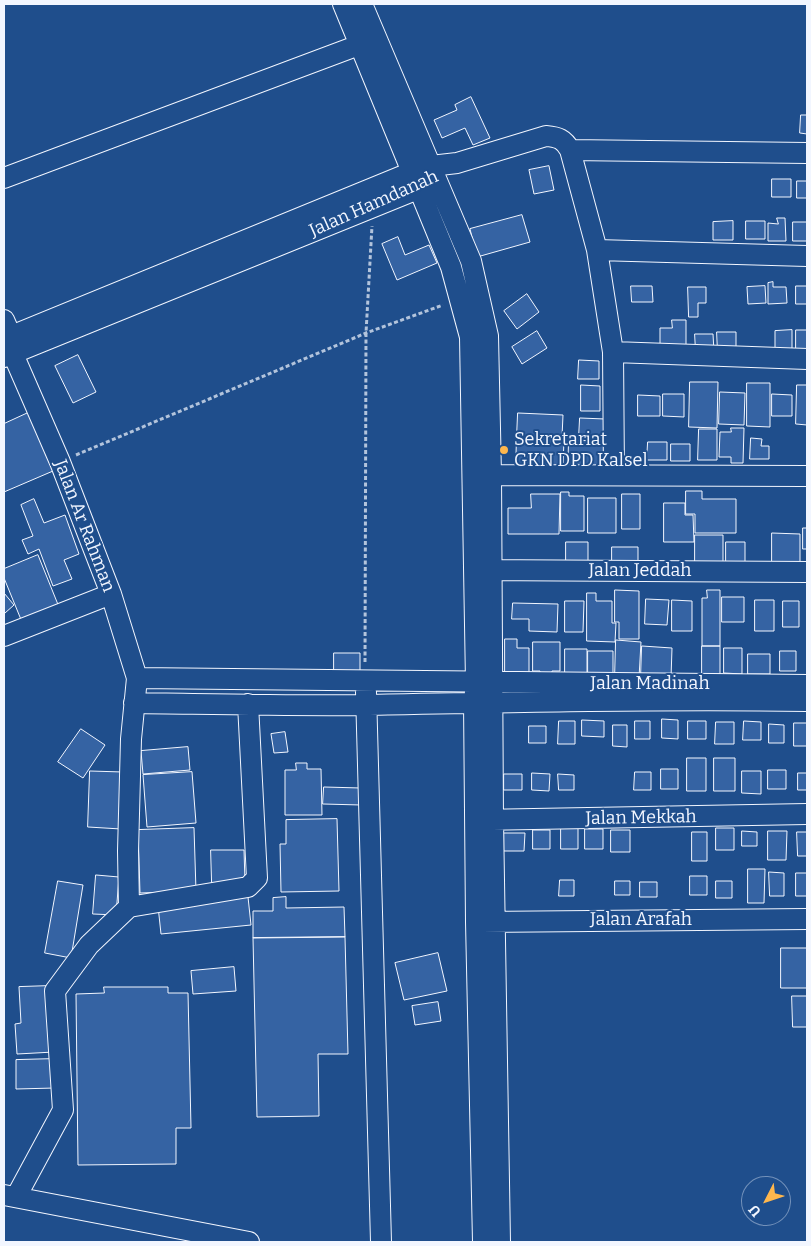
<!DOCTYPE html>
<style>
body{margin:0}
#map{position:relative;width:811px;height:1246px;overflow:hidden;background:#1f4e8c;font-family:Bitter,serif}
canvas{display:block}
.frame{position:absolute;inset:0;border:5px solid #f2f6ff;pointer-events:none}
.north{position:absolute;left:741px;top:1176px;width:50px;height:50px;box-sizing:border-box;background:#1f4e8c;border:1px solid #7391ba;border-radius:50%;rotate:229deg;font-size:14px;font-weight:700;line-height:20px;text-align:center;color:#f2f6ff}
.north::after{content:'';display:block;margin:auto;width:18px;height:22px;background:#ffb74d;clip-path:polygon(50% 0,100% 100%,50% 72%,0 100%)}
</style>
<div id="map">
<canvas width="811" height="1246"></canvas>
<div class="frame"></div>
<div class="north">U</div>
</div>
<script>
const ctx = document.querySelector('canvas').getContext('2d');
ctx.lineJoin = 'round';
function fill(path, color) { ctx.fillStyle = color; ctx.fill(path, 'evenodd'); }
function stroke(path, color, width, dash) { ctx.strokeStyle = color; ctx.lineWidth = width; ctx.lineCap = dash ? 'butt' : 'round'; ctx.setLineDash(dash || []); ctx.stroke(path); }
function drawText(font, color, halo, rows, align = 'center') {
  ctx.font = font + ' Bitter,serif'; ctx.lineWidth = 4; ctx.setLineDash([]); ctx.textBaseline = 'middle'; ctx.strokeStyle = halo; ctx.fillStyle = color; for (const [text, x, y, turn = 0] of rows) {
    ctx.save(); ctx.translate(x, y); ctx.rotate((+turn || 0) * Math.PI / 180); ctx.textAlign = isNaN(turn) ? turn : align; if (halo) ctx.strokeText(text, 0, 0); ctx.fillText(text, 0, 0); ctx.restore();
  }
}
const building = new Path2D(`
 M471,97L490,138L473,145L465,128L442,138L434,120L457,110L455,105Z
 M801,115H807V134L800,133Z
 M549,166L554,190L534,194L529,170Z
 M772,179H791V197H772Z
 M797,181H807V198H797Z
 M522,215L530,242L477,257L470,229Z
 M777,218H785L786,241H768V223L778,224Z
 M733,221V240H713V222Z
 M746,221H765V239H746Z
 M793,222H807V241H793Z
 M398,237L405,255L429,245L437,263L397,280L382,244Z
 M773,282V287H786L787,303L768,304V283Z
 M631,286H652L653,302H632Z
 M765,286L766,303L748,304L747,287Z
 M796,286H807V304H796Z
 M688,287H706V303H698V317H689Z
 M527,294L539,312L517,329L504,311Z
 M672,320H686V350H660V328H672Z
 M792,330V350H775V331Z
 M796,330H807V350H796Z
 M537,331L547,348L522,364L512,347Z
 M717,332H736V349L718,354Z
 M695,334H713L714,352H696Z
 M78,355L96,392L73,403L55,366Z
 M579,360L599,361V379H578Z
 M690,382H718L717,428L689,427Z
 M747,383H770V427L747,426Z
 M581,385L600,386V411H581Z
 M797,385H807V425L796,424Z
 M720,392L745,393L744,425L719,424Z
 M663,394H684V417L663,416Z
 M772,394L792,395V416H772Z
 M638,395L660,396V416H638Z
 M28,413L53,471L4,492V424Z
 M518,413L563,415L562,437L517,436Z
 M580,418L605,419L604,438L579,437Z
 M731,428H744L743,463H731V457H719L720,432H731Z
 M699,429H717V460H698Z
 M517,436L564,438L563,468L516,466Z
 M751,438L762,439L761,446H769V459H750Z
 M569,440L604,441L603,472L568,471Z
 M648,442H667V460H647Z
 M671,444H690V461H671Z
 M686,491H702V499H736V533H695V514H686Z
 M561,492H569V496H584V531H561Z
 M531,494H560L559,534H508V508H531Z
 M622,494H640V529H622Z
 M588,498H616V533H588Z
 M34,499L44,523L65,515L79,554L64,560L72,579L53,586L39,549L28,554L22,540L33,536L21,505Z
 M664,503H685V515H693L694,542H664Z
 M803,528H807V549H803Z
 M772,533L800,534V566H772Z
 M695,535H723V568H695Z
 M566,542H588V563H566Z
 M726,542H745V567H726Z
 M612,547H638V568H612Z
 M38,555L59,607L22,622L4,578V569Z
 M615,590L639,591V639H619V622H615Z
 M707,590H720V646H702V598H707Z
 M4,593L14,605L5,613L4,612Z
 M587,593H596V601H612V623H616L615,642L587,641Z
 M722,597H744V622H722Z
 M646,599L669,600L667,625L645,624Z
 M672,600L692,601V631H672Z
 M755,600H774V631H755Z
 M565,601H584L583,632H565Z
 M783,601H799V627H783Z
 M513,603L558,604L557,632L529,631V619H512Z
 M505,639H517V648H529V680H505Z
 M616,640L641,642L639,678L615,677Z
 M533,642H560V671H552V679H540V671H533Z
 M642,646L672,648L671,678L641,676Z
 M702,646H720V674H702Z
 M724,648H742V674L724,673Z
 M565,649H587V679H565Z
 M588,651H613V678H588Z
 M780,651H796V671H780Z
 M334,653H360V672H334Z
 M748,654H770V674H748Z
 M662,719L678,720V739L662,738Z
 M582,720L604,721V737L582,736Z
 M559,721H575V744H558Z
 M635,721H650V739H635Z
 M688,721H706V739H688Z
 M744,721L761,722V740H743Z
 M716,722H734V744H715Z
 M794,723H807V746H794Z
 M769,724L784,725V743H769Z
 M613,725H627V747L613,746Z
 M529,726H546V743H529Z
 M81,729L105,745L83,778L58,762Z
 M285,732L288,752L274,753L271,734Z
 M188,747L190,770L143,774L141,751Z
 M687,758H706V791H687Z
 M714,758H735V791H714Z
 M296,763H307V769H321L322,815H285V770H296Z
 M661,769H678V789H661Z
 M768,770H786V789H768Z
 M90,771L123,772L121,829L88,827Z
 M742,771H761V794L742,793Z
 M192,772L196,823L147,827L143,775Z
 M635,772H651V790H634Z
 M532,773L550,774L549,791L532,790Z
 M798,773H807V790H798Z
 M504,774H522V790H504Z
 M558,774L574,775V790H559Z
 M324,787L361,788V805L323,804Z
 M337,819L339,891L281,892L280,844H286V820Z
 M561,827L578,828V849H561Z
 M194,828L196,891L140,893L138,830Z
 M716,828H734V850H716Z
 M585,829H603V849H585Z
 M533,830H550V849H533Z
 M611,830H630V852H611Z
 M742,831L757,832V846H742Z
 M768,831H787L786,860H768Z
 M692,832H707V861H692Z
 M797,832H807V856H798Z
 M504,833H525L524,851H504Z
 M211,850H244L245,882L212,883Z
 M748,869H765L764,903H748Z
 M769,872L784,873V896H770Z
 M796,873H807V896H796Z
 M96,875L119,877L116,915L93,914Z
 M690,876H707V895H690Z
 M560,880H574V896H559Z
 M58,881L83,885L71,958L45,953Z
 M615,881H630V895H615Z
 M716,881H732V898H716Z
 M640,882H657V897H640Z
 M248,897L251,925L161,934L158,906Z
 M286,897V908L344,907L345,937L253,938V911H273V898Z
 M345,937L348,1054H318L319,1116L257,1117L253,938Z
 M781,948H807V988H781Z
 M438,953L447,991L404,1000L395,963Z
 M234,967L236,991L193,994L191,971Z
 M49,986L54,1052L17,1054L15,1024L21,1023L19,987Z
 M104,987H168V993H188L191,1128H176V1164L78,1165L76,994L104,993Z
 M792,996H807V1027H793Z
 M438,1002L441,1021L415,1025L412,1006Z
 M54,1059L55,1088L16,1089V1060Z`);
const path = new Path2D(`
 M76,455L366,333L443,305
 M365,662L366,333L372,226`);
const minor = new Path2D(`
 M343,4L451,267L470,337L476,682L474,702L476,922L483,1242
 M362,4L471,261L488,336L491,475L493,820L500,1242
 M570,150L807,153
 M4,178L359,45
 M597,250L807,256
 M4,320L11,336L13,354L60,462L111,594L137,678L131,739L128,851L129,907L89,945L55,991L63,1110L16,1197
 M4,339L412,172L431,166L457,163L546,136C558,137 564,139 570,150L597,250L613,352L807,359
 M613,352L614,475
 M4,357L430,184
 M479,475L807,476
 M479,570L807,572
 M4,636L111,594
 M137,678L807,685
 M366,692L381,1242
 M134,703C212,704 290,706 368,705C515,702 661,699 807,701
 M479,820L807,814
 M129,907L248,887L257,878L248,704
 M482,922L807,919
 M4,1195L249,1242`);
const markers = [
 [504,450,5,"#ffb74d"]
];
const streetNames = [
 ["Jalan Hamdanah",374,204,-24],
 ["Jalan Ar Rahman",84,526,69],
 ["Jalan Jeddah",640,571],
 ["Jalan Madinah",650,684],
 ["Jalan Mekkah",641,818,-1],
 ["Jalan Arafah",641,920]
];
const poiNames = [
 ["Sekretariat",514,440],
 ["GKN DPD Kalsel",514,461]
];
fill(building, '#3563a3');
stroke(building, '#f2f6ff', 1);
stroke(minor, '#f2f6ff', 22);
stroke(path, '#b3c4dc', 3, [4, 2.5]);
stroke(minor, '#1f4e8c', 20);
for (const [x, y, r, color] of markers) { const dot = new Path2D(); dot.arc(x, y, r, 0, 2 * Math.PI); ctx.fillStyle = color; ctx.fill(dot); stroke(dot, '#1f4e8c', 2); }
drawText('18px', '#f2f6ff', '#1f4e8c', streetNames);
drawText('18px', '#f2f6ff', '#1f4e8c', poiNames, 'left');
</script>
